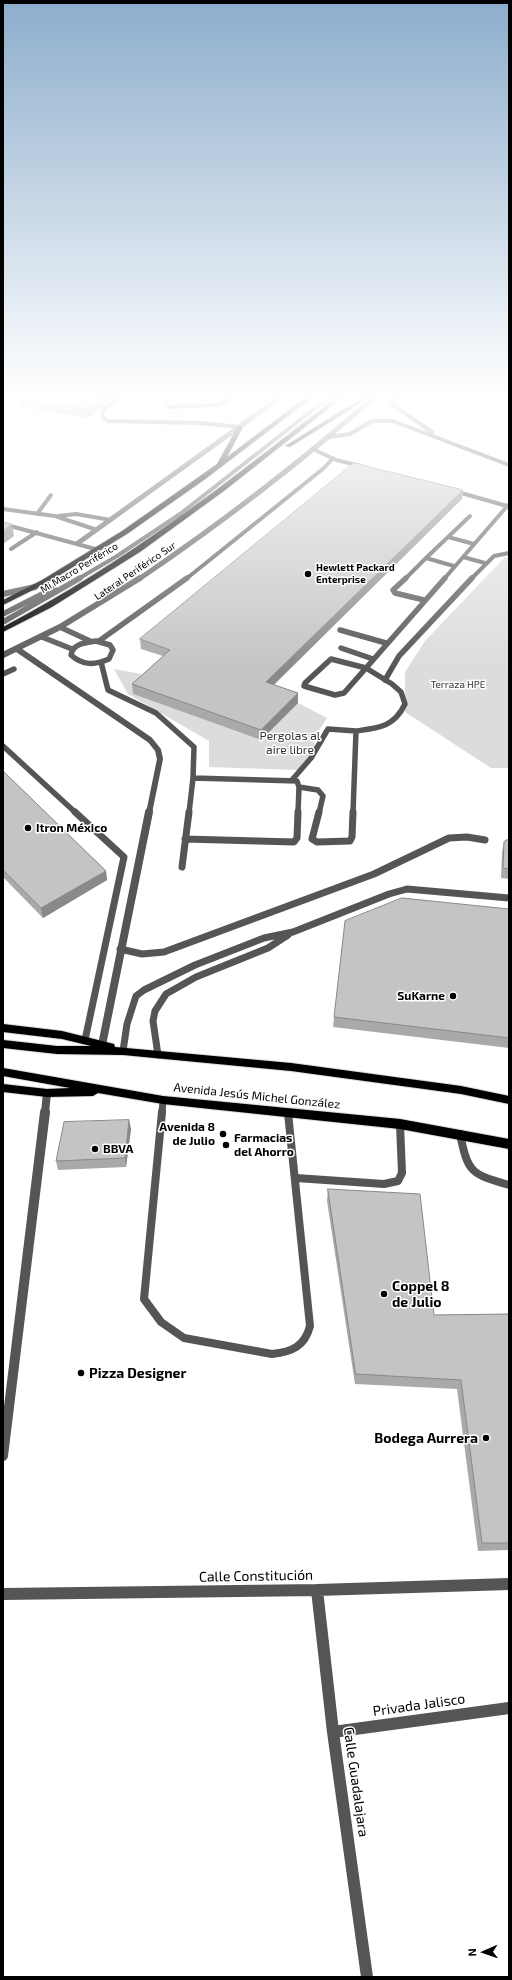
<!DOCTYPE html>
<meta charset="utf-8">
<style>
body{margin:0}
#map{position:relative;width:512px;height:1980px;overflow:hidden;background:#fff;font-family:"Exo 2",sans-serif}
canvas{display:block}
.frame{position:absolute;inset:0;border:4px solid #000;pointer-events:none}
.north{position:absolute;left:464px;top:1932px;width:40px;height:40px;-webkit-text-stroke:3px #fff;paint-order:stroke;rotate:268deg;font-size:11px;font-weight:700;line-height:16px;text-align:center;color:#000}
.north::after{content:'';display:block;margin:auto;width:14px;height:18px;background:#000;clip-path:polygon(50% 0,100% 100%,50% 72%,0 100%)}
</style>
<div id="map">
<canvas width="512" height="1980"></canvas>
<div class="frame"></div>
<div class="north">N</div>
</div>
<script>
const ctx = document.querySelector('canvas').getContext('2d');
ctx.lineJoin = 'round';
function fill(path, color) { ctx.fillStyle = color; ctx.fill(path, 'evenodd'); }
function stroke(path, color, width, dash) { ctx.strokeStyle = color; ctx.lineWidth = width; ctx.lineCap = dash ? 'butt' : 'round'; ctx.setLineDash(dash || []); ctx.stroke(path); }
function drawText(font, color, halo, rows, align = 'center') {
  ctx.font = font + ' "Exo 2",sans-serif'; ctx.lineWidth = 3; ctx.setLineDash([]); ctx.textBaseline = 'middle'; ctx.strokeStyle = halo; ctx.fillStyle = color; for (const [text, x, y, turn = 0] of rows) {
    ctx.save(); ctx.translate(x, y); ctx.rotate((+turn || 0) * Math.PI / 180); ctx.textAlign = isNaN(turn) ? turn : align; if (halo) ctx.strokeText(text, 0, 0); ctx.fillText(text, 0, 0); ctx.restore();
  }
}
const green = new Path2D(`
 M505,557H509V768H491L405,712V672L425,641Z
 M114,669L141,674L133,694L261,740L298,703L327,718L316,735L314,750L297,770L209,767V741L128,694Z`);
const serviceFar3 = new Path2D(`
 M123,394L104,409L102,416L108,421L201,423L240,427
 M172,394L165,402V405L170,407L217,405L224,403L233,394
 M399,394L392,401L393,405L432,432
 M328,437L350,434L372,421H393L509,465
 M313,449L336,460L361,466
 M454,491L507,506
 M3,509L55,516L97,530
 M37,514L51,495
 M58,516L76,514L111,520
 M3,524L99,550
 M448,537L470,516
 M11,549L37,532
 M463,557L485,563
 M426,558L448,537L474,544
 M78,579L117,556L180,514L333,394
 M186,579L324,468L333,458
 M405,579L426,558L454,566
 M444,579L509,504
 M471,579L494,556L509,553`);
const serviceFar2 = new Path2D(`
 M406,578L393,590L395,593L424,600
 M3,614L54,588
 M3,622L80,578
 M62,628L90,641
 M340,630L386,643
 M42,637L72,649
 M96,641L110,645L113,650L109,659C95,665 83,666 71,655C73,643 86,643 96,641Z
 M99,641L187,578
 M341,648L373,659
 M331,659L366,668L344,693L335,695L304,686L305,683Z
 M101,662L108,690L156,713L194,747L193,778L189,813
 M366,668L445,578
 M3,674L14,669
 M385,680L399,656L472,578
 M356,731C379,728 394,727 405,704L401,692L392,684L366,668
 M3,746L76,813
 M193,778L297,781L299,787L298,813
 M292,780L311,758L328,729L356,731L353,813
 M299,787L318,790L323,796L319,813`);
const serviceFar1 = new Path2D(`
 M75,812L124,857L85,1040
 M319,812L312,839L317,842L350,841L352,837L353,812
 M185,839L294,842L297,838L298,812
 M182,867L189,812
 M120,949L142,954L164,952L374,874L449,838L467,837L485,840
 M123,1051L127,1024L136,996L144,990L195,965L264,938L293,932L389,894L407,889L509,898
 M158,1055L153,1021L155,1011L166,994L196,977L268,948L288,935
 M162,1113L163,1100`);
const service = new Path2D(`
 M162,1112L144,1299L161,1322L184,1338L272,1354C292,1352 305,1346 310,1326L288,1113
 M460,1134C468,1173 471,1174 509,1185
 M296,1178L384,1184L398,1181L402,1173L400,1124`);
const minorFar3 = new Path2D(`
 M17,649L150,740L158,750L160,759L149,813`);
const minorFar2 = new Path2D(`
 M102,1045L149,812
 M45,1113L47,1093`);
const minorFar1 = new Path2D(`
 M3,1456L45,1112`);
const minor = new Path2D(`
 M317,1590L333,1732L367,1977
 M3,1594L317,1590L509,1584
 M333,1732L509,1708`);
const tertiaryFar1 = new Path2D(`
 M78,543L285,394
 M139,579C223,522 302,461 378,394`);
const tertiary = new Path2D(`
 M3,594L35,587
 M3,655L60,627L140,578`);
const primary = new Path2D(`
 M3,1024L62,1031L114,1044L115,1047L291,1063L461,1086L509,1096V1104L461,1094L291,1071L123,1055L57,1054L3,1048V1040L57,1046H91L62,1039L3,1032Z
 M3,1068L163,1096L400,1119L509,1139V1149L400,1129L163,1104L98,1093L93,1096L47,1097L3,1092V1084L47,1089L70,1088L3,1076Z`);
const trunk = new Path2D(`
 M310,394H317L204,480L127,534L47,583L3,605V600L42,580L122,531L217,464L238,426L243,427L227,457Z
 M340,394H347L224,491L140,552L52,607L3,632V627C127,562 231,480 340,394Z
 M368,394H375L290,447L285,446Z`);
const wall = new Path2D(`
 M23,394H118L88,418L20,406L18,398Z
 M463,490L462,499L274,685L298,693V703L261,740L133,694L132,684L163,656L141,649L140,639Z
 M3,771L106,871L107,880L43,918L3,877Z
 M509,839V879L501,878L502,852L504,842Z
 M509,909V1048L333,1027L334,1017Z
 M129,1120L131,1129L126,1167L58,1170L56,1161Z
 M328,1189L434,1315L509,1314V1550L478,1551L457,1389L355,1384L327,1201Z`);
const shadedWall = new Path2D(`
 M107,394H118L88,418L87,409Z
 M463,490L462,499L266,692V682Z
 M12,524L14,536L3,544V531Z
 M298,693V703L261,740V730Z
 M106,871L107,880L43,918L41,908Z
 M129,1120L131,1129L126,1167L125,1158Z`);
const building = new Path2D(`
 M23,394H107L87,409L18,398Z
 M354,463L463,490L266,682L298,693L261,730L132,684L170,650L140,639Z
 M3,522L12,524L3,531Z
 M3,771L106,871L41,908L3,870Z
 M509,839V869L503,868L504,842Z
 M402,898L509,909V1038L334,1017L345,921Z
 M129,1120L125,1158L56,1161L64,1122Z
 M328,1189L420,1194L434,1315L509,1314V1543H482L461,1380L356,1374Z`);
const markers = [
 [308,574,4,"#000"],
 [28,828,4,"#000"],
 [453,996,4,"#000"],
 [223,1134,4,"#000"],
 [226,1145,4,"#000"],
 [95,1149,4,"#000"],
 [384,1294,4,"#000"],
 [81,1373,4,"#000"],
 [486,1438,4,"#000"]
];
const farStreetnames = [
 ["Mi Macro Periférico",79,568,-31],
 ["Lateral Periférico Sur",135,571,-34]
];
const farPoinames = [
 ["Hewlett Packard",316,568],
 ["Enterprise",316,580]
];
const farParknames = [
 ["Terraza HPE",458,685]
];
const parkNames = [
 ["Pergolas al",290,736],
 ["aire libre",290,750]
];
const poiNames = [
 ["Itron México",36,828],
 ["SuKarne",445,996,"right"],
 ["Avenida 8",215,1127,"right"],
 ["de Julio",215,1141,"right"],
 ["Farmacias",234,1138],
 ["del Ahorro",234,1152],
 ["BBVA",103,1149]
];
const streetNames = [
 ["Avenida Jesús Michel González",257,1096,6]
];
const nearPoinames = [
 ["Coppel 8",392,1286],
 ["de Julio",392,1302],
 ["Pizza Designer",89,1373],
 ["Bodega Aurrera",478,1438,"right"]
];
const nearStreetnames = [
 ["Calle Constitución",256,1576,-1],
 ["Privada Jalisco",419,1705,-8],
 ["Calle Guadalajara",356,1782,82]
];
fill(green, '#dcdcdc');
stroke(primary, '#dbdbdb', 2);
stroke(trunk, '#dbdbdb', 2);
stroke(serviceFar3, '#555', 4);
stroke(serviceFar2, '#555', 5.5);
stroke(serviceFar1, '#555', 7);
stroke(service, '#555', 8);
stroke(minorFar3, '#555', 6);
stroke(minorFar2, '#555', 8);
stroke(minorFar1, '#555', 10);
stroke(minor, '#555', 12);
stroke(tertiaryFar1, '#555', 5);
stroke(tertiary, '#555', 6);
fill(primary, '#000');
fill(trunk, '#000');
fill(wall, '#a9a9a9');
fill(shadedWall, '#898989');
fill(building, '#c4c4c4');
stroke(building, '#898989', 1);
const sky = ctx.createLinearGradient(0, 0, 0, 671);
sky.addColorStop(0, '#8cadcc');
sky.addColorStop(0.59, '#fff');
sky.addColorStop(1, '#ffffff00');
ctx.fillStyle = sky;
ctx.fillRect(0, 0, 512, 671);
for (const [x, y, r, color] of markers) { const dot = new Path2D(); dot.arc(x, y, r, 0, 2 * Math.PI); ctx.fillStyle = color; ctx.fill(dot); stroke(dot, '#fff', 1.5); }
drawText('10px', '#000', '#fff', farStreetnames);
drawText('bold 10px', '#000', '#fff', farPoinames, 'left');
drawText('10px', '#333', '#fff', farParknames);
drawText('12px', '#333', '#fff', parkNames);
drawText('bold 12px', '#000', '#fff', poiNames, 'left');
drawText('12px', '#000', '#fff', streetNames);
drawText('bold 14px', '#000', '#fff', nearPoinames, 'left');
drawText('14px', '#000', '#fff', nearStreetnames);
</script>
